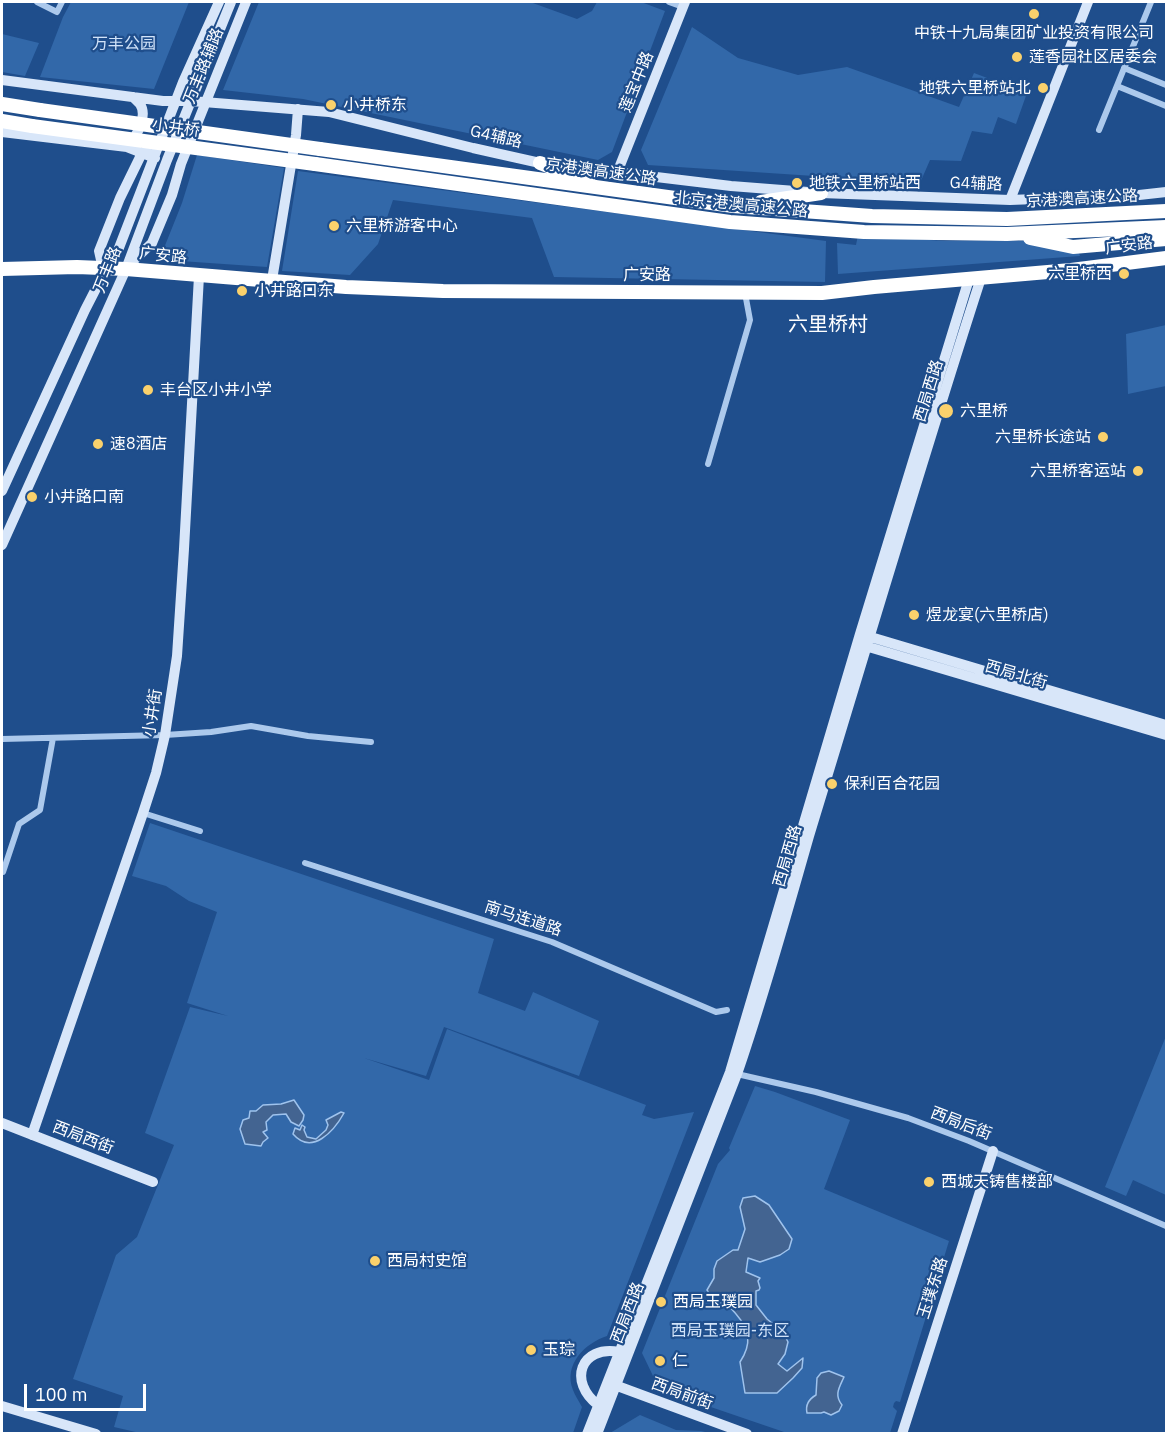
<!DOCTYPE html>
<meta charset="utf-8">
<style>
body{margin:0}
#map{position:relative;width:1168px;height:1435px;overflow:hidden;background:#1f4e8c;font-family:"IBM Plex Sans",sans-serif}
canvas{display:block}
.frame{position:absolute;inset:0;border:3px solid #fff;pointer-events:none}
.scale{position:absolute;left:24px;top:1384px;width:122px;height:27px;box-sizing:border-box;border:3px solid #fff;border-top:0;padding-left:8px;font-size:18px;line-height:21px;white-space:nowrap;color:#fff;-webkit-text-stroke:4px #1f4e8c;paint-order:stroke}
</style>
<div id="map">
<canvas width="1168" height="1435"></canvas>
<div class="frame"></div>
<div class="scale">100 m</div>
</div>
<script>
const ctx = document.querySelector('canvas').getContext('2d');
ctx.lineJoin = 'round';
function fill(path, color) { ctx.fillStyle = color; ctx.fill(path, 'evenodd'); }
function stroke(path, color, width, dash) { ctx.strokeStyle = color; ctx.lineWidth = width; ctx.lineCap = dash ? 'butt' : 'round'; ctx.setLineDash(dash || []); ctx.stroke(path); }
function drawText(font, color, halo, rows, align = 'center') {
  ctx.font = font + ' "IBM Plex Sans","Noto Sans SC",sans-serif'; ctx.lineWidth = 4.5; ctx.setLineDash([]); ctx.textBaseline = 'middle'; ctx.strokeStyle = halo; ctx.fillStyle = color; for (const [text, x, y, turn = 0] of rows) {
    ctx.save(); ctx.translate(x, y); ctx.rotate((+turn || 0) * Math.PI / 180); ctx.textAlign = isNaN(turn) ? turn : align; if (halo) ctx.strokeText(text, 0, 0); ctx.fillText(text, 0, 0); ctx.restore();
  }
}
const green = new Path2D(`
 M71,2H189L154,89L40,77L63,17Z
 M259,2H530L577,19L592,11L597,2H641L665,11L612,152L598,160L303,99L223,90Z
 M692,27L738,58L798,75L847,67L959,107L974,73L1027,93L1016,124L998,117L992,134L972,131L961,161L930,160L920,183L648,165L641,150Z
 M2,34L39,43L25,76L2,72Z
 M197,155L284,168L267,267L166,260L162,253L182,203Z
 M298,171L826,241L825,282L554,277L532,218L393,200L378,244L350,275L282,271Z
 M858,235L944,241H1024L1078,250L1080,256L838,274L837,243L856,245Z
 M1166,325V386L1128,394L1126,334Z
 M150,823L494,939L478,993L525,1011L533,992L599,1021L579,1076L444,1027L426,1076L364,1058L429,1080L447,1029L646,1105L642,1115L654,1119L694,1112L607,1336C585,1343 563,1365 573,1390C575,1396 579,1401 582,1407L573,1433H140L114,1427L123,1396L73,1379L116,1255L137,1237L174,1145L145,1133L190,1007L228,1016L187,1003L217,912L189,901L166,886L132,876Z
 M1166,1036V1195L1133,1180L1126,1196L1105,1187Z
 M755,1086L775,1092L850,1120L824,1189L949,1241L900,1402L896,1401L894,1403L893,1407L897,1411L890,1433H787L702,1404L693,1394L654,1378L642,1353L718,1164L730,1150L729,1148Z
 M640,1415L676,1430L701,1431L709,1433H610Z`);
const water = new Path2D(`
 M294,1100L304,1115L303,1120L299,1126L291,1122L286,1114L273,1115L266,1122L267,1130L263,1132L268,1138L263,1142L261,1146L245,1144L240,1129L243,1120L249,1118L250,1111H256L263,1105L281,1104Z
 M341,1112L344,1113C334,1131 312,1156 293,1134L295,1128L300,1130L302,1125L305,1127L304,1130L307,1137L316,1139L326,1130L328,1125L326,1120Z
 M755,1196L769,1205L792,1239L789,1249L780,1255L760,1262L748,1258L746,1272L760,1278L758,1281L760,1288L759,1290L756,1291V1305L767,1319L783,1332L788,1342L785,1354L778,1364L787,1371L803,1358L802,1368L793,1378L777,1393H745L740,1362C752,1344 750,1330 736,1314C734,1312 732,1309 729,1307C716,1298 717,1307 707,1290L714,1278V1269L717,1261L733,1250H738L745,1229L740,1207L743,1198Z
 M829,1371L844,1377C839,1388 834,1395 842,1405L839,1411L831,1415L824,1412L821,1413H807C805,1404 809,1399 816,1395L817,1378L821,1373Z`);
const street = new Path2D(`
 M37,2L57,12L62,2
 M669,2L683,7
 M1124,68L1166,85
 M1117,86L1166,106
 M1099,130L1151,2
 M708,464L750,320L745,293
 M2,739L165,735L211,732L251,726L308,736L371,742
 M143,813L200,831
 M305,863L552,942L716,1012L727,1010
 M3,872L19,824L40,810L53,738
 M737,1074L816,1092L908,1118L969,1141L1166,1226`);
const secondary = new Path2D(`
 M2,80L163,101H191L329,112L473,148L540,163L731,186L821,193L1010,200L1139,195L1166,192
 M2,132L127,147L155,158
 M129,145C137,135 148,116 140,104C138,102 136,100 133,97
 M617,173L685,2
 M1010,200L1088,2
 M128,266L152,243L172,195L181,164L246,2
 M106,269L101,260L99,251L120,198L142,153L147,151
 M272,280L296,135L298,109
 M2,491L85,310L106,269L117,253L183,82L219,2
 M2,545L126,269L167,160L231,2
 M864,635L1166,725
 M862,645L1166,735
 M2,1123L153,1182
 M32,1135L143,813L156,773L165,735L177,656L184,549L199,276
 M612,1384L747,1434
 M598,1405C568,1382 580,1345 619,1352
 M2,1406L96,1434
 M587,1434L730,1072L860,634L969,279
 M597,1434L737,1074C764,996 786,916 809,836C866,650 921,463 981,278
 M902,1434L993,1151`);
const highway = new Path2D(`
 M2,104L40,110
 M2,121L32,126
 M320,149L733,206L872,216L1007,219L1166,211
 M540,163L589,182
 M315,164L730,222L864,232L1007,234L1166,227
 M761,202L821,193
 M1030,238L1073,247L1166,239
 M2,269L77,267L126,269L346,287L443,291L822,293L874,287L1071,270L1166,258`);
const highwayBridge = new Path2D(`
 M40,110L320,149
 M32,126L315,164`);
const markers = [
 [1034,14,6,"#fad16c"],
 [1017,57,6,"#fad16c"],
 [1043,88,6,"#fad16c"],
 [331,105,6,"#fad16c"],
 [797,183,6,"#fad16c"],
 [334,226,6,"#fad16c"],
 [1124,274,6,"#fad16c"],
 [242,291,6,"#fad16c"],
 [148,390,6,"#fad16c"],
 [946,411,8,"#fad16c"],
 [1103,437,6,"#fad16c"],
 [98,444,6,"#fad16c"],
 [1138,471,6,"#fad16c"],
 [32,497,6,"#fad16c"],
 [914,615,6,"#fad16c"],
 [832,784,6,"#fad16c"],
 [929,1182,6,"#fad16c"],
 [375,1261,6,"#fad16c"],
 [661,1302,6,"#fad16c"],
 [531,1350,6,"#fad16c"],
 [660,1361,6,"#fad16c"]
];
const poiNames = [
 ["中铁十九局集团矿业投资有限公司",1034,33,"center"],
 ["莲香园社区居委会",1029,57],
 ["地铁六里桥站北",1031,88,"right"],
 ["小井桥东",343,105],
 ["地铁六里桥站西",809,183],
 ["六里桥游客中心",346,226],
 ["六里桥西",1112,274,"right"],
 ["小井路口东",254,291],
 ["丰台区小井小学",160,390],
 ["六里桥",960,411],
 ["六里桥长途站",1091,437,"right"],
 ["速8酒店",110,444],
 ["六里桥客运站",1126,471,"right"],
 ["小井路口南",44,497],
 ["煜龙宴(六里桥店)",926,615],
 ["保利百合花园",844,784],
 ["西城天铸售楼部",941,1182],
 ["西局村史馆",387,1261],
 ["西局玉璞园",673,1302],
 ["玉琮",543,1350],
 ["仁",672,1361]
];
const parkNames = [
 ["万丰公园",124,44],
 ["西局玉璞园-东区",730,1331]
];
const streetNames = [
 ["万丰路辅路",204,66,-68],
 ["莲宝中路",637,82,-68],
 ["小井桥",176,128,8],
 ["G4辅路",496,137,13],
 ["京港澳高速公路",601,172,8],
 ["G4辅路",976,184,2],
 ["京港澳高速公路",1082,199,-3],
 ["北京-港澳高速公路",741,205,6],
 ["广安路",1129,246,-7],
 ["广安路",163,256,6],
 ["万丰路",108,270,-68],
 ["广安路",647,275],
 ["西局西路",929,391,-73],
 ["西局北街",1016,675,16],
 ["小井街",153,713,-81],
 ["西局西路",788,856,-74],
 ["南马连道路",523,919,18],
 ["西局后街",961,1124,21],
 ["西局西街",83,1138,21],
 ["玉璞东路",933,1288,-72],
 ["西局西路",628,1313,-69],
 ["西局前街",682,1394,20]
];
const quarterNames = [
 ["六里桥村",828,325]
];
fill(green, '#3268a9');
fill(water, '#436491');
stroke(water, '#9fc3ed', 1.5);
stroke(street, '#acc9ec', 6);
stroke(secondary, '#d8e6f9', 10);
stroke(highway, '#fff', 14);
stroke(highwayBridge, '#fff', 14);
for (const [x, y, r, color] of markers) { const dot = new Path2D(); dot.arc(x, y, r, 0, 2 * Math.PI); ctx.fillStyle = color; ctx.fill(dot); stroke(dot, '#1f4e8c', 2); }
drawText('16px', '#fff', '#1f4e8c', poiNames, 'left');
drawText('16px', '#d1e3f9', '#1f4e8c', parkNames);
drawText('16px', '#fff', '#1f4e8c', streetNames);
drawText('20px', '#fff', '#1f4e8c', quarterNames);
</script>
